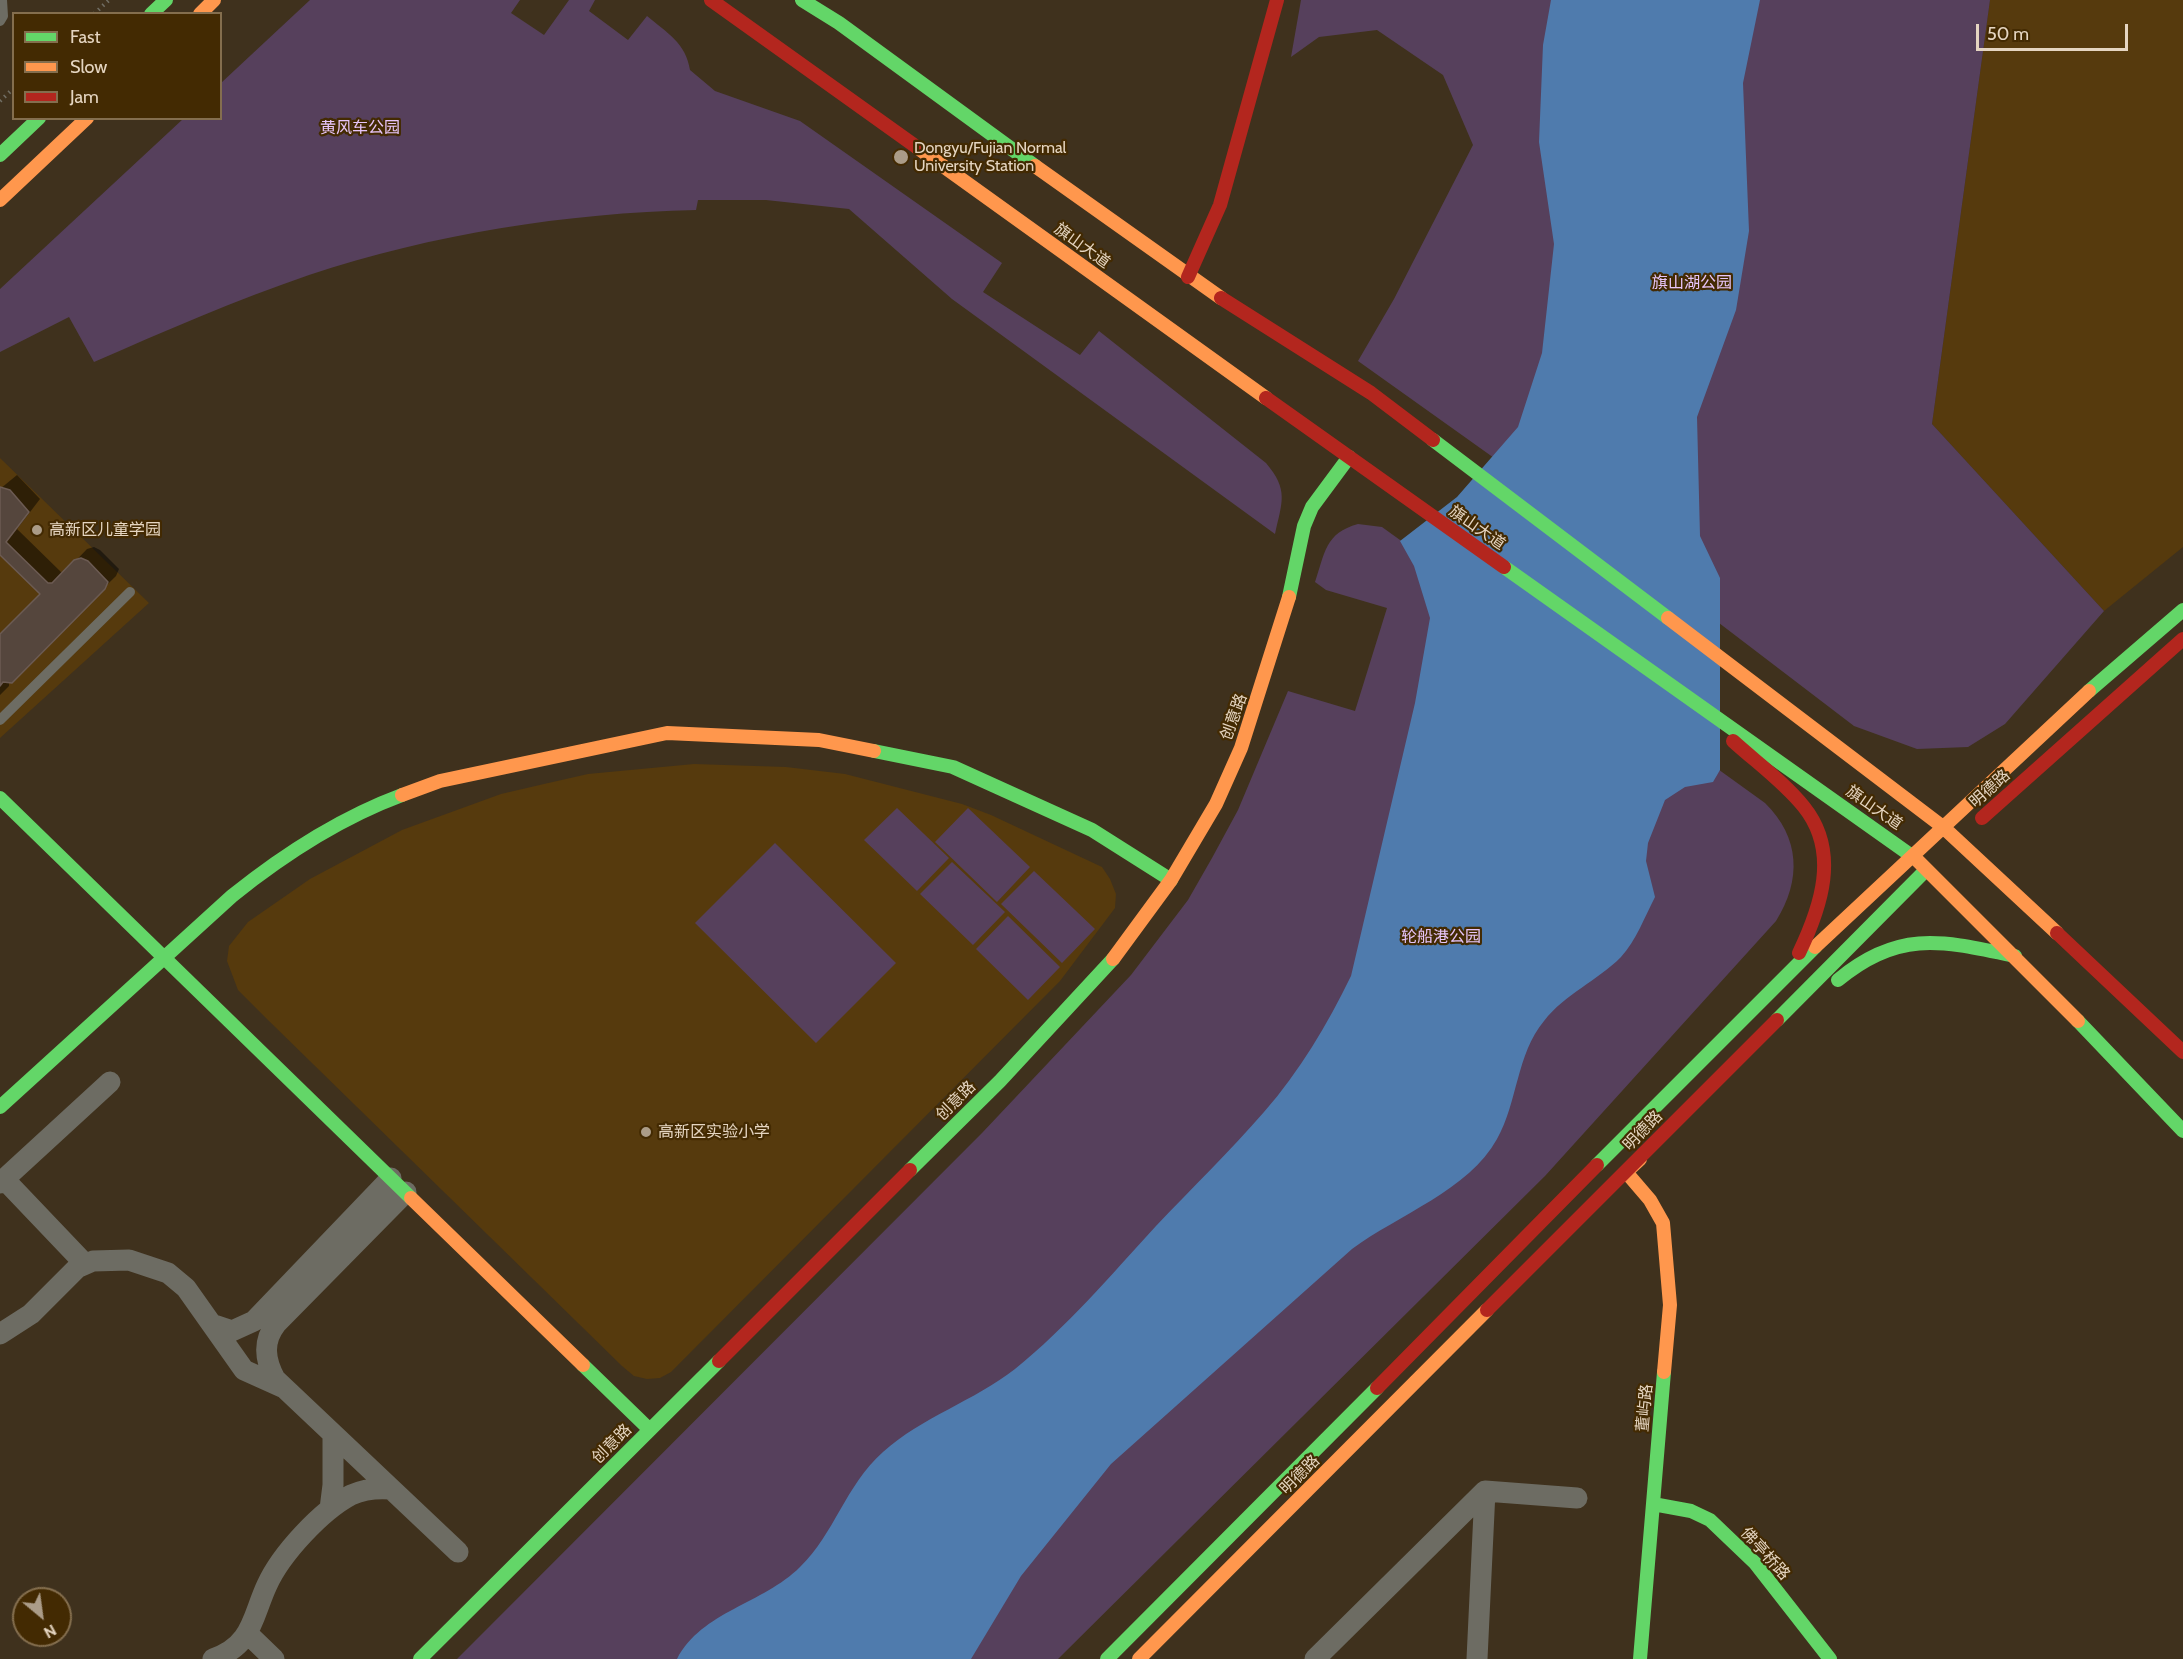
<!DOCTYPE html>
<meta charset="utf-8">
<style>
body{margin:0}
#map{position:relative;width:2183px;height:1659px;overflow:hidden;background:#3f311d;font-family:Cabin,sans-serif}
canvas{display:block}
.legend{position:absolute;left:12px;top:12px;width:210px;height:108px;box-sizing:border-box;background:#432a02;border:2px solid #846e4e;margin:0;padding:8px 10px;list-style:none;font-size:18px;color:#e5d5c1}
.legend li{display:flex;align-items:center;gap:12px;height:30px}
.legend b{width:30px;border:2px solid #846e4e}
.north{position:absolute;left:12px;top:1587px;width:60px;height:60px;box-sizing:border-box;background:#432a02;border:2px solid #846e4e;border-radius:50%;rotate:151deg;font-size:16px;font-weight:700;line-height:24px;text-align:center;color:#e5d5c1}
.north::after{content:'';display:block;margin:auto;width:21px;height:27px;background:#ab9c88;clip-path:polygon(50% 0,100% 100%,50% 72%,0 100%)}
.scale{position:absolute;left:1976px;top:24px;width:152px;height:27px;box-sizing:border-box;border:3px solid #e5d5c1;border-top:0;padding-left:8px;font-size:18px;line-height:21px;white-space:nowrap;color:#e5d5c1;-webkit-text-stroke:4px #432a02;paint-order:stroke}
</style>
<div id="map">
<canvas width="2183" height="1659"></canvas>
<ul class="legend">
<li><b style="height:8px;background:#63d668"></b>Fast</li>
<li><b style="height:8px;background:#ff974d"></b>Slow</li>
<li><b style="height:8px;background:#b3261e"></b>Jam</li>
</ul>
<div class="north">N</div>
<div class="scale">50 m</div>
</div>
<script>
const ctx = document.querySelector('canvas').getContext('2d');
ctx.lineJoin = 'round';
function fill(path, color) { ctx.fillStyle = color; ctx.fill(path, 'evenodd'); }
function stroke(path, color, width, dash) { ctx.strokeStyle = color; ctx.lineWidth = width; ctx.lineCap = dash ? 'butt' : 'round'; ctx.setLineDash(dash || []); ctx.stroke(path); }
function drawText(font, color, halo, rows, align = 'center') {
  ctx.font = font + ' Cabin,"Noto Sans SC",sans-serif'; ctx.lineWidth = 4.5; ctx.setLineDash([]); ctx.textBaseline = 'middle'; ctx.strokeStyle = halo; ctx.fillStyle = color; for (const [text, x, y, turn = 0] of rows) {
    ctx.save(); ctx.translate(x, y); ctx.rotate((+turn || 0) * Math.PI / 180); ctx.textAlign = isNaN(turn) ? turn : align; if (halo) ctx.strokeText(text, 0, 0); ctx.fillText(text, 0, 0); ctx.restore();
  }
}
const built = new Path2D(`
 M1990,0H2183V547L2104,611L1932,424Z
 M0,458L149,603L0,738Z
 M694,764L786,767L845,774L962,804L991,815L1102,867L1110,879L1116,894L1115,908L1060,981L671,1372L660,1378L647,1379L634,1376L622,1366L269,1021L238,990L227,961L229,946L248,922L310,879L402,830L501,794L544,784L588,774Z`);
const green = new Path2D(`
 M310,0H520L511,13L544,35L569,0H595L589,11L628,40L647,16C667,33 686,43 690,70L715,91L800,121L1002,263L983,292L1080,355L1099,331L1266,463C1289,490 1282,502 1275,534L952,299L849,209L766,200H698L696,210C566,213 433,234 309,275C236,300 165,331 94,362L69,317L0,352V289L183,119L220,118L221,83Z
 M1301,0H1990L1932,424L2104,611L2005,724L1968,747L1917,749L1854,726L1626,552L1358,361L1394,299L1473,145L1443,75L1377,30L1319,37L1291,57Z
 M1358,524L1382,527L1765,803C1800,837 1802,880 1776,921L1545,1176L1058,1659H457L982,1133L1131,975L1188,900L1212,858L1238,810L1288,691L1355,711L1387,608L1326,590L1315,582C1325,553 1325,533 1358,524Z
 M897,808L949,858L917,891L864,840Z
 M968,808L1030,867L997,902L935,842Z
 M775,843L896,963L816,1043L695,923Z
 M952,862L1005,912L973,945L920,894Z
 M1034,871L1095,929L1062,963L1001,904Z
 M1008,916L1060,967L1028,1000L976,949Z`);
const water = new Path2D(`
 M1551,0H1760L1743,83L1749,231L1736,310L1697,417L1700,536L1720,578V770L1713,782L1685,787L1665,800L1648,843L1646,861L1655,897C1645,916 1636,941 1621,957C1597,981 1565,994 1544,1021C1516,1055 1518,1102 1497,1139C1469,1190 1398,1215 1352,1249L1111,1464L1021,1576L971,1659H677C702,1611 763,1604 800,1567C835,1533 845,1486 883,1452C922,1417 974,1401 1015,1369C1067,1327 1111,1275 1156,1226C1192,1188 1230,1151 1264,1112C1300,1071 1327,1025 1351,976L1415,703L1430,618L1414,566L1400,541L1457,497L1518,427L1542,353L1554,244L1539,142L1543,45Z`);
const shadow = new Path2D(`
 M17,475L40,499L17,529L61,572H65L87,549L94,547L100,550L119,569L116,576L9,681V686L0,695V637L42,594L0,553V489Z`);
const building = new Path2D(`
 M0,487L10,490L29,512L6,542L48,583H52L74,560L81,558L88,561L108,582L105,589L12,683L3,682L0,686V634L40,594L0,555Z`);
const path = new Path2D(`
 M94,14L109,0
 M0,101L14,88`);
const lane = new Path2D(`
 M0,21L3,16L2,0
 M0,720L130,592`);
const street = new Path2D(`
 M4,1179L85,1264
 M0,1183L110,1082
 M406,1192L276,1324C262,1342 265,1360 275,1379L458,1552
 M214,1325L232,1331L254,1321L391,1178
 M0,1334L31,1314L77,1268L93,1261L129,1260L168,1273L186,1288L244,1370L284,1388
 M330,1509L333,1485V1434
 M247,1633L274,1659
 M213,1659C253,1645 252,1617 267,1585C281,1554 321,1511 351,1495C364,1489 378,1488 391,1489
 M1315,1659L1485,1491L1577,1498
 M1477,1659L1485,1491`);
const fast = new Path2D(`
 M802,0L839,23L1035,166
 M151,14L166,0
 M0,155L39,118
 M1433,440L1668,618
 M1504,567L1916,859
 M1289,597L1304,526L1312,507L1349,457
 M2089,691L2183,610
 M874,751L953,767L1092,830L1171,880
 M0,798L411,1198
 M1838,980C1899,929 1943,941 2015,956
 M1777,1020L1923,873
 M2078,1021L2183,1131
 M0,1107L232,896C283,855 340,818 402,795
 M1597,1165L1815,947
 M910,1170L1000,1081L1113,959
 M583,1365L650,1430
 M1653,1504L1691,1511L1710,1520L1755,1563L1830,1659
 M420,1659L719,1361
 M1107,1659L1377,1388
 M1640,1659L1664,1372`);
const slow = new Path2D(`
 M200,14L214,0
 M918,148L1266,398
 M1035,166L1221,298
 M0,200L87,118
 M1668,618L1943,827L2057,933
 M402,795L440,781L667,733L819,740L874,751
 M1916,859L2078,1021
 M1815,947L2089,691
 M1113,959L1171,880L1216,804L1241,748L1289,597
 M1640,1159L1626,1172L1650,1200L1663,1223L1670,1305L1664,1372
 M411,1198L583,1365
 M1139,1659L1487,1310`);
const jam = new Path2D(`
 M711,0L918,148
 M1188,277L1220,205L1277,0
 M1221,298L1371,393L1433,440
 M1266,398L1504,567
 M1733,741C1756,762 1784,782 1804,807C1840,852 1821,907 1799,953
 M1982,818L2183,639
 M2057,933L2183,1052
 M1487,1310L1777,1020
 M719,1361L910,1170
 M1377,1388L1597,1165`);
const markers = [
 [901,157,8,"#ab9c88"],
 [37,530,6,"#ab9c88"],
 [646,1132,6,"#ab9c88"]
];
const parkNames = [
 ["黄风车公园",360,128],
 ["旗山湖公园",1692,283],
 ["轮船港公园",1441,937]
];
const poiNames = [
 ["Dongyu/Fujian Normal",914,148],
 ["University Station",914,166],
 ["高新区儿童学园",49,530],
 ["高新区实验小学",658,1132]
];
const streetNames = [
 ["旗山大道",1082,246,36],
 ["旗山大道",1477,528,35],
 ["创意路",1234,717,-70],
 ["明德路",1990,789,-42],
 ["旗山大道",1874,808,35],
 ["创意路",956,1101,-45],
 ["明德路",1643,1131,-46],
 ["董屿路",1645,1408,-85],
 ["创意路",612,1444,-45],
 ["明德路",1300,1475,-45],
 ["佛亭桥路",1765,1554,48]
];
fill(built, '#563a0d');
fill(green, '#56405c');
fill(water, '#4f7bad');
fill(shadow, '#0007');
fill(building, '#55463d');
stroke(building, '#6c5b53', 1.5);
stroke(path, '#716e64', 4, [1.5, 4.5]);
stroke(lane, '#6d6c63', 10);
stroke(street, '#6d6c63', 21);
stroke(fast, '#63d668', 14);
stroke(slow, '#ff974d', 14);
stroke(jam, '#b3261e', 14);
for (const [x, y, r, color] of markers) { const dot = new Path2D(); dot.arc(x, y, r, 0, 2 * Math.PI); ctx.fillStyle = color; ctx.fill(dot); stroke(dot, '#432a02', 2); }
drawText('16px', '#e7c5f9', '#432a02', parkNames);
drawText('16px', '#e5d5c1', '#432a02', poiNames, 'left');
drawText('16px', '#e5d5c1', '#432a02', streetNames);
</script>
